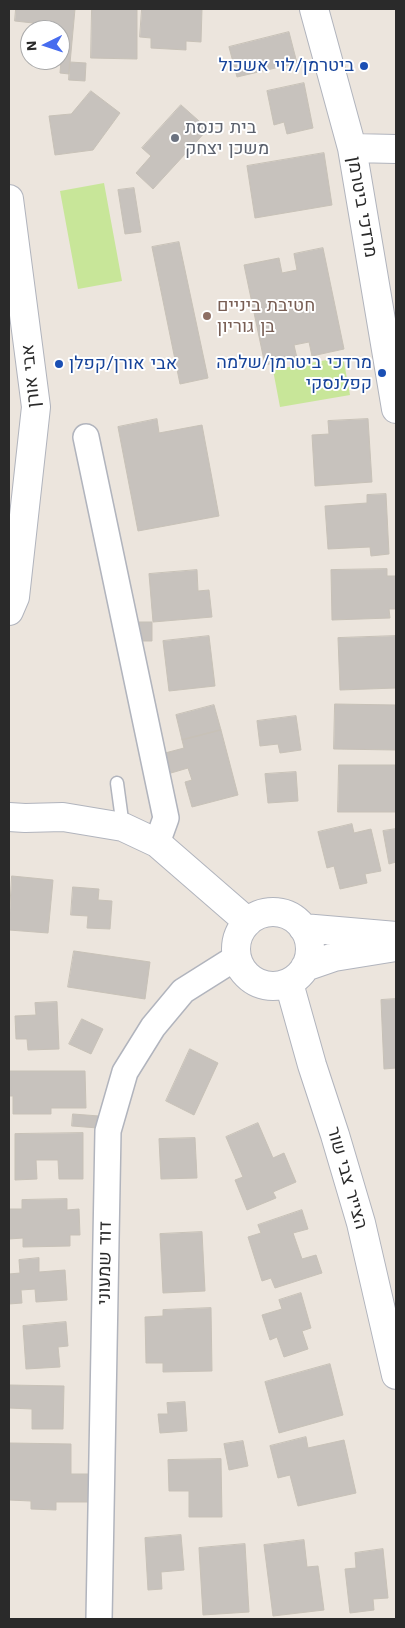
<!DOCTYPE html>
<meta charset="utf-8">
<style>
body{margin:0}
#map{position:relative;width:405px;height:1628px;overflow:hidden;background:#ece5dd;font-family:"Work Sans",sans-serif}
canvas{display:block}
.frame{position:absolute;inset:0;border:10px solid #2a2a2a;pointer-events:none}
.north{position:absolute;left:20px;top:20px;width:50px;height:50px;box-sizing:border-box;background:#fff;border:1px solid #aaa;border-radius:50%;rotate:266deg;font-size:14px;font-weight:700;line-height:20px;text-align:center;color:#2a2a2a}
.north::after{content:'';display:block;margin:auto;width:18px;height:22px;background:#476cef;clip-path:polygon(50% 0,100% 100%,50% 72%,0 100%)}
</style>
<div id="map">
<canvas width="405" height="1628"></canvas>
<div class="frame"></div>
<div class="north">N</div>
</div>
<script>
const ctx = document.querySelector('canvas').getContext('2d');
ctx.lineJoin = 'round';
function fill(path, color) { ctx.fillStyle = color; ctx.fill(path, 'evenodd'); }
function stroke(path, color, width, dash) { ctx.strokeStyle = color; ctx.lineWidth = width; ctx.lineCap = dash ? 'butt' : 'round'; ctx.setLineDash(dash || []); ctx.stroke(path); }
function drawText(font, color, halo, rows, align = 'center') {
  ctx.font = font + ' "Work Sans",Heebo,sans-serif'; ctx.lineWidth = 4; ctx.setLineDash([]); ctx.textBaseline = 'middle'; ctx.strokeStyle = halo; ctx.fillStyle = color; for (const [text, x, y, turn = 0] of rows) {
    ctx.save(); ctx.translate(x, y); ctx.rotate((+turn || 0) * Math.PI / 180); ctx.textAlign = isNaN(turn) ? turn : align; if (halo) ctx.strokeText(text, 0, 0); ctx.fillText(text, 0, 0); ctx.restore();
  }
}
const pitch = new Path2D(`
 M104,183L122,281L78,289L60,191Z
 M343,357L350,395L280,407L273,370Z`);
const building = new Path2D(`
 M16,9H75L69,74L60,73L61,61L47,60H60V30H32L33,23L15,21Z
 M92,9H137V59L91,58Z
 M142,9H202L201,42L186,41V50L151,48V38L140,37Z
 M289,32L297,63L237,77L229,47Z
 M70,62L86,63L85,81L69,80Z
 M304,83L313,128L287,134L284,122L274,125L267,91Z
 M91,91L120,113L93,150L55,155L49,116L71,114Z
 M181,105L208,129L153,189L136,173L151,156L142,148Z
 M324,153L332,205L255,218L247,166Z
 M134,188L141,232L125,234L118,190Z
 M179,242L208,378L180,384L152,247Z
 M323,248L344,349L312,356L309,342L294,345L297,358L265,365L244,265L279,258L282,273L297,270L294,254Z
 M157,419L159,433L202,425L219,516L138,531L118,427Z
 M368,419L372,482L315,486L312,435L329,434L328,421Z
 M386,494L389,554L371,556L370,547L328,549L325,506L367,503V495Z
 M387,569V576H396V609H389L390,618L332,620L331,570Z
 M197,570L198,591L209,590L212,617L153,622L149,574Z
 M137,622H152V641H137Z
 M209,636L215,686L169,691L163,641Z
 M396,636V688L340,690L338,638Z
 M335,704L396,705V750L334,749Z
 M214,705L221,730L182,740L176,715Z
 M296,716L301,750L280,753L278,744L260,746L257,721Z
 M221,730L238,795L192,807L185,782L192,780L188,768L171,773L165,753L184,748L182,740Z
 M339,765H396V812H338Z
 M296,772L298,801L268,803L265,774Z
 M352,824L354,833L371,829L381,871L365,874L367,883L340,889L334,866L327,868L318,832Z
 M396,829V862L389,864L383,831Z
 M12,876L53,880L48,933L9,930Z
 M73,887L99,889L98,900L112,901L110,929L87,928L88,916L71,915Z
 M74,951L150,962L145,999L68,987Z
 M396,999V1068L384,1069L381,1000Z
 M57,1002L59,1049L28,1050L27,1039H16L15,1016L36,1015L35,1003Z
 M82,1019L103,1029L91,1054L69,1044Z
 M190,1049L218,1063L194,1115L166,1101Z
 M9,1071H85L86,1108H51V1114H13V1096H9Z
 M73,1114L99,1116L98,1128L72,1126Z
 M258,1123L273,1158L284,1153L296,1182L273,1192L276,1198L247,1210L235,1180L243,1177L226,1137Z
 M83,1133V1179H59L58,1160H36L37,1179L15,1180V1134Z
 M195,1138L197,1178L161,1179L159,1139Z
 M67,1199V1210L79,1209L80,1235H70V1246L23,1247V1238L9,1239V1209H22V1200Z
 M302,1210L308,1229L293,1233L302,1259L316,1255L322,1273L275,1288L271,1278L262,1281L248,1237L261,1233L258,1225Z
 M202,1232L205,1291L163,1293L160,1234Z
 M39,1258V1272L65,1270L67,1300L36,1302L35,1289L21,1290L22,1303L9,1304V1274L20,1273L19,1260Z
 M301,1293L311,1328L302,1331L308,1349L284,1357L277,1337L270,1340L262,1315L282,1309L279,1300Z
 M211,1308L212,1371L163,1372V1363H146L145,1317L163,1316V1310Z
 M66,1322L68,1346L58,1347L60,1367L26,1369L23,1326Z
 M330,1364L343,1415L279,1433L265,1382Z
 M9,1385L64,1386L63,1429H32V1409L9,1408Z
 M185,1402L187,1431L160,1433L158,1414H168L167,1403Z
 M306,1437L308,1448L344,1440L356,1493L298,1506L290,1475L278,1478L270,1446Z
 M243,1441L248,1466L229,1470L224,1444Z
 M9,1443L71,1444V1474H92L91,1502H56V1510L31,1509V1501L9,1500Z
 M221,1459L222,1517H189V1491H169L168,1460Z
 M181,1535L184,1570L161,1572L162,1589L148,1590L145,1538Z
 M304,1540L307,1567L318,1566L324,1610L273,1616L264,1545Z
 M245,1544L249,1612L203,1615L199,1548Z
 M383,1549L388,1598L373,1599L374,1610L350,1613L345,1569L356,1568L355,1553Z`);
const lane = new Path2D(`
 M117,783L123,827`);
const street = new Path2D(`
 M86,437L166,818L157,843
 M99,1619L108,1131L125,1072L153,1027L183,991L237,957`);
const secondary = new Path2D(`
 M314,9L352,148L396,409
 M352,148L396,149
 M9,199L36,407L15,597L9,611
 M9,817L25,818L63,817L123,827L157,843L248,922
 M236 949a37 37 0 1 1 74 0a37 37 0 1 1-74 0Z
 M303,928L396,936
 M305,967L334,957L396,947
 M289,983L312,1065L335,1135L361,1223L396,1375`);
const markers = [
 [364,66,5,"#1a4fb4"],
 [175,138,5,"#6b7280"],
 [207,316,5,"#8d6e63"],
 [59,364,5,"#1a4fb4"],
 [382,373,5,"#1a4fb4"]
];
const transitNames = [
 ["ביטרמן/לוי אשכול",354,66],
 ["מרדכי ביטרמן/שלמה",372,363],
 ["קפלנסקי",372,384],
 ["אבי אורן/קפלן",69,364,"left"]
];
const worshipNames = [
 ["בית כנסת",185,128],
 ["משכן יצחק",185,149]
];
const streetNames = [
 ["מרדכי ביטרמן",362,207,80],
 ["אבי אורן",31,376,-96],
 ["הצייר צבי שור",347,1178,74],
 ["דוד שמעוני",105,1263,-89]
];
const educationNames = [
 ["חטיבת ביניים",217,306],
 ["בן גוריון",217,327]
];
fill(pitch, '#c8e699');
fill(building, '#c7c2bd');
stroke(building, '#c7c1b7', 1);
stroke(lane, '#b1b4bd', 15);
stroke(street, '#b1b4bd', 28);
stroke(secondary, '#b1b4bd', 30);
stroke(lane, '#fff', 12);
stroke(street, '#fff', 25);
stroke(secondary, '#fff', 28);
for (const [x, y, r, color] of markers) { const dot = new Path2D(); dot.arc(x, y, r, 0, 2 * Math.PI); ctx.fillStyle = color; ctx.fill(dot); stroke(dot, '#fff', 2); }
drawText('18px', '#164399', '#fff', transitNames, 'right');
drawText('18px', '#5b616d', '#fff', worshipNames, 'left');
drawText('18px', '#2a2a2a', '#fff', streetNames);
drawText('18px', '#785e54', '#fff', educationNames, 'left');
</script>
